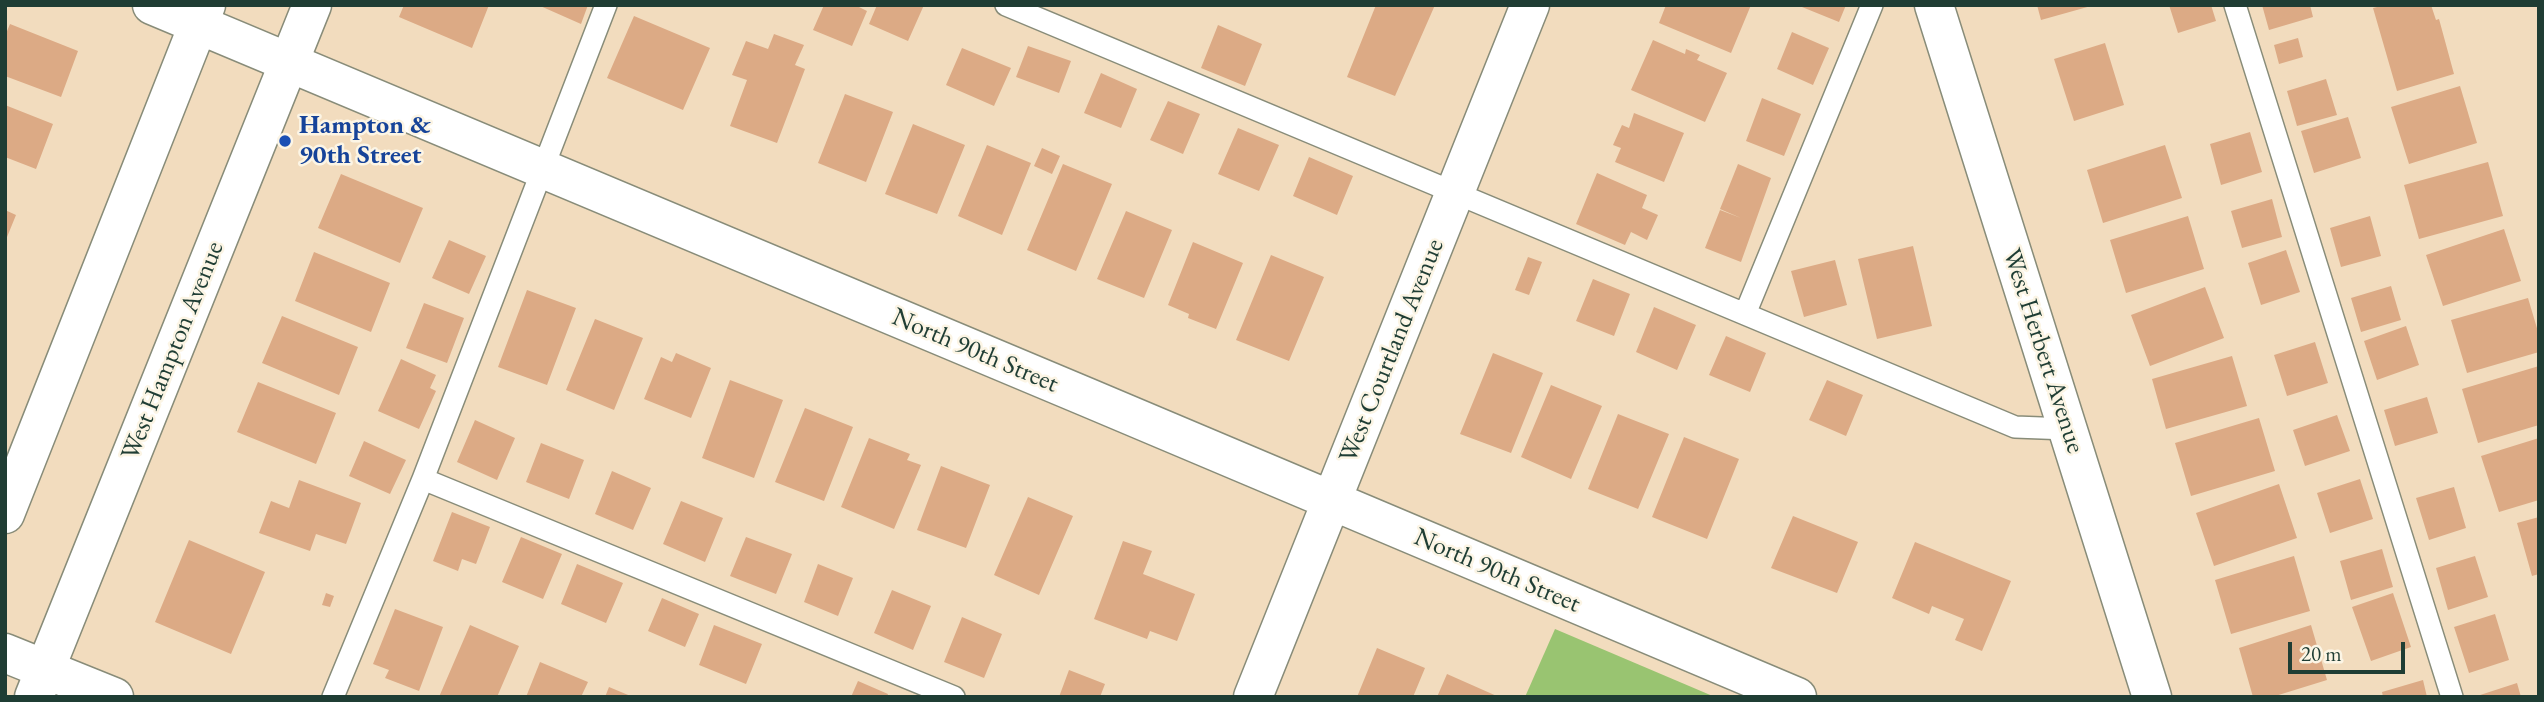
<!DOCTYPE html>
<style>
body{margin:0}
#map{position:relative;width:2544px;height:702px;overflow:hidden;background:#f2dcbe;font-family:"EB Garamond",serif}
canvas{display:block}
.frame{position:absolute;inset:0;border:7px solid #1f3d34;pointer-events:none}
.scale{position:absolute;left:2288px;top:642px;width:117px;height:32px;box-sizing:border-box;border:4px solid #1f3d34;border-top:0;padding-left:9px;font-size:21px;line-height:24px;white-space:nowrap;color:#1f3d34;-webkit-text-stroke:5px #fcf5e5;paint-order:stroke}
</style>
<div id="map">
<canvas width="2544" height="702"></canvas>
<div class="frame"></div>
<div class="scale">20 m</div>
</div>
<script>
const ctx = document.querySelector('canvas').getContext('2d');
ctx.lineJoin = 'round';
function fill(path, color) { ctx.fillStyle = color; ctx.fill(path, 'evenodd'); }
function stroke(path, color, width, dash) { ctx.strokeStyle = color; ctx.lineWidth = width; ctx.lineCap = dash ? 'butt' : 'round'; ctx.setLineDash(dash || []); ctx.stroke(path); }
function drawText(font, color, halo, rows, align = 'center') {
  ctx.font = font + ' "EB Garamond",serif'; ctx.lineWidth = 5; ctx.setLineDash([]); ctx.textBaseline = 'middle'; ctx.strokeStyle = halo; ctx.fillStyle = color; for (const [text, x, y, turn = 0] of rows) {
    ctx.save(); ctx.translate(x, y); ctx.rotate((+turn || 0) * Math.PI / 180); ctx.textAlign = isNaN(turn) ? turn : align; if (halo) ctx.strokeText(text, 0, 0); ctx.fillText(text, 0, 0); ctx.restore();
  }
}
const green = new Path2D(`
 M1555,629L1715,697H1525Z`);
const building = new Path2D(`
 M404,5H489L472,48L399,17Z
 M538,5H588L581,24Z
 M824,5H855L867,11L852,46L813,30Z
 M877,5H924L908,41L869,24Z
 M1376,5H1435L1395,96L1347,77Z
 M1666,5H1751L1731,53L1659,23Z
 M1797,5H1846L1839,22Z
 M2037,5H2091V6L2041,20Z
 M2169,5H2211L2216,21L2178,33Z
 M2262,5H2310L2313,17L2269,30Z
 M2385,5H2431L2436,20L2439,19L2454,74L2397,91L2373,8Z
 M634,16L710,48L683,110L607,78Z
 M10,24L78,51L61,97L5,76V36Z
 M1218,25L1262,44L1245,86L1201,68Z
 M1792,32L1829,48L1813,85L1777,69Z
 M774,34L804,45L795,65L805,69L777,143L730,126L747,80L732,75L746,41L768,49Z
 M2298,38L2303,57L2279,64L2274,45Z
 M1653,40L1685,54L1686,49L1700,55L1697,60L1727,73L1705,122L1631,90Z
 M2105,43L2124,105L2074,121L2054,59Z
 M1028,46L1071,61L1059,93L1016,77Z
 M962,48L1011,68L994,106L946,85Z
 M1101,73L1137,89L1121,128L1084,113Z
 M2326,79L2337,115L2297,126L2287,91Z
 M2460,86L2477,143L2409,164L2391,107Z
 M845,94L893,112L866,182L818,163Z
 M1762,98L1801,114L1784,156L1746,141Z
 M1168,101L1200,114L1183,154L1150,140Z
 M5,105L53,124L36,169L5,157Z
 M1634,113L1684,133L1664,182L1615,162L1621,148L1613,145L1622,125L1629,128Z
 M2348,117L2361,158L2314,173L2301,131Z
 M913,124L965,145L937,214L885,194Z
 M1238,128L1279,145L1259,191L1218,174Z
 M2250,132L2262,172L2221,185L2210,144Z
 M987,145L1031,163L1002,235L958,216Z
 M2165,145L2182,198L2103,223L2087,170Z
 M1042,148L1060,156L1052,174L1034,166Z
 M1309,157L1353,176L1337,215L1293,196Z
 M2488,162L2503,216L2419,239L2404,185Z
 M1063,164L1112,184L1076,271L1027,250Z
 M1738,164L1771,178L1741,262L1705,248L1720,210L1741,218L1720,209Z
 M1597,173L1647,195L1642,208L1658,215L1647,240L1631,232L1625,245L1576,224Z
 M341,174L423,208L400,263L318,228Z
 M2272,199L2282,237L2242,248L2231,211Z
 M5,210L16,215L5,242Z
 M1126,211L1172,230L1144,298L1097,279Z
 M2188,216L2204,269L2126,293L2110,240Z
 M2370,216L2381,256L2341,267L2330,228Z
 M2504,229L2521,281L2443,306L2426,255Z
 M449,240L486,256L469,294L432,278Z
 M1193,242L1243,263L1216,329L1188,318L1189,314L1168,305Z
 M1913,246L1932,326L1877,339L1858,259Z
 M2286,250L2300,292L2261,305L2248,263Z
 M314,252L390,283L371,332L295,301Z
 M1271,255L1324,277L1289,361L1236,340Z
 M1528,257L1542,262L1529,295L1515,290Z
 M1835,260L1847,305L1804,317L1791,271Z
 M1593,279L1630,294L1614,336L1576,321Z
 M2391,286L2401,320L2361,332L2351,298Z
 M2205,287L2224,338L2150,366L2131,315Z
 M527,290L576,308L547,385L498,367Z
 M2528,298L2539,335V352L2467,373L2451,320Z
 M424,303L464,318L447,363L406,348Z
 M1654,307L1696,325L1677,370L1636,352Z
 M282,316L358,347L339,395L262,363Z
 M595,319L643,338L614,410L566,390Z
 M2406,326L2419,365L2377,380L2364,341Z
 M1726,336L1766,353L1750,392L1709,375Z
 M2315,342L2328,383L2287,396L2274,355Z
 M676,353L711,368L691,418L644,399L661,357L672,362Z
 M1493,353L1543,373L1511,453L1460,434Z
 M2232,356L2247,406L2166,429L2152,379Z
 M401,359L436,375L430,388L436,391L419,429L378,411Z
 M2539,366V425L2478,443L2462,389Z
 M730,380L783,400L754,478L702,458Z
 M1827,380L1863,395L1846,436L1809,420Z
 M258,382L336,413L316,464L237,432Z
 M1551,385L1602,406L1571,479L1521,457Z
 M2427,397L2438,433L2395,446L2384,410Z
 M805,408L853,427L824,501L775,482Z
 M1618,414L1669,434L1638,509L1588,489Z
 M2337,415L2350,451L2305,466L2293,430Z
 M2259,418L2275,471L2191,496L2175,443Z
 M475,420L515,438L497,480L457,462Z
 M1684,437L1739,459L1707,539L1652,517Z
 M869,438L910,454L907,460L921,465L894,529L841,507Z
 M2539,438V500L2499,512L2481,456Z
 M364,441L406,460L390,494L349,476Z
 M541,443L584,460L569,499L526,482Z
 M941,466L990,485L966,548L917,530Z
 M612,471L651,488L633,530L595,514Z
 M2360,479L2373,519L2330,533L2317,493Z
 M299,480L361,503L346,544L316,534L310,551L259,533L271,501L289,508Z
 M2279,484L2297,538L2214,566L2196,513Z
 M2454,487L2466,528L2429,540L2416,498Z
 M1028,497L1073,516L1039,595L994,575Z
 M681,501L723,518L705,562L663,544Z
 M452,512L490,527L476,564L462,559L458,571L433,561Z
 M1793,516L1858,542L1837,593L1771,568Z
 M2539,517V574L2532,576L2517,523Z
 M521,537L562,554L543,599L502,582Z
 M746,537L792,554L776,594L730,576Z
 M189,540L265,572L231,654L155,622Z
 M1123,541L1152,551L1143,574L1195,594L1177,641L1150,631L1147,639L1094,619Z
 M1915,542L2011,581L1982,651L1955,640L1964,619L1932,606L1929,614L1892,598Z
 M2382,549L2393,587L2351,600L2340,561Z
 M2294,556L2310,611L2231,634L2215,580Z
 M2475,556L2488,597L2448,610L2436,568Z
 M577,564L623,583L606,623L561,604Z
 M818,564L853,578L838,616L804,602Z
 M892,590L931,606L913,650L874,633Z
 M326,593L334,596L330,607L322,605Z
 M2393,593L2411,647L2371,661L2352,607Z
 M662,598L699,614L685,647L648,631Z
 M395,609L443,627L419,691L385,678L389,670L373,664Z
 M2495,614L2509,660L2469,673L2454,627Z
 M962,617L1002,634L984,678L944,662Z
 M470,625L519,646L497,697H439Z
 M714,625L762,644L746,684L699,665Z
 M2311,625L2327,680L2272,697H2253L2239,648Z
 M1377,648L1425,668L1413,697H1357Z
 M540,662L588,682L581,697H526Z
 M1069,670L1105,684L1100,697H1059Z
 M1447,674L1499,697H1437Z
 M2423,680L2427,697H2383L2382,692Z
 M858,681L888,694L887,697H851Z
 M2517,683L2521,697H2477V696Z
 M609,687L633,697H605Z`);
const service = new Path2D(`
 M1006,5L2015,427L2068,429
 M2235,5L2452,697
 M1745,314L1872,5
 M423,479L954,697
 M333,697L423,479L606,5`);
const minor = new Path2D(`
 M152,5C701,233 1249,466 1797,697
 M1934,5L2152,697
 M5,653L114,697
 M1253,697L1530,5`);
const secondary = new Path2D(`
 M5,514L206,5
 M34,697L312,5`);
const markers = [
 [285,141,7,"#1a4fb4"]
];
const transitNames = [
 ["Hampton &",299,126],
 ["90th Street",299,156]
];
const streetNames = [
 ["West Hampton Avenue",173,351,-68],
 ["North 90th Street",975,351,23],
 ["West Courtland Avenue",1392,351,-68],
 ["West Herbert Avenue",2043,351,72],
 ["North 90th Street",1497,571,23]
];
fill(green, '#99c471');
fill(building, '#dcaa85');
stroke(service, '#888c79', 24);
stroke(minor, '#888c79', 41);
stroke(secondary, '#888c79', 41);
stroke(service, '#fff', 21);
stroke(minor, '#fff', 38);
stroke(secondary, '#fff', 38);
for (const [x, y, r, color] of markers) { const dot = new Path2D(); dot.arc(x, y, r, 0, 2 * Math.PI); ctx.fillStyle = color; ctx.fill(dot); stroke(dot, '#fcf5e5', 2.5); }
drawText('bold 26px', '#164399', '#fcf5e5', transitNames, 'left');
drawText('26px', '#1f3d34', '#fcf5e5', streetNames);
</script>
